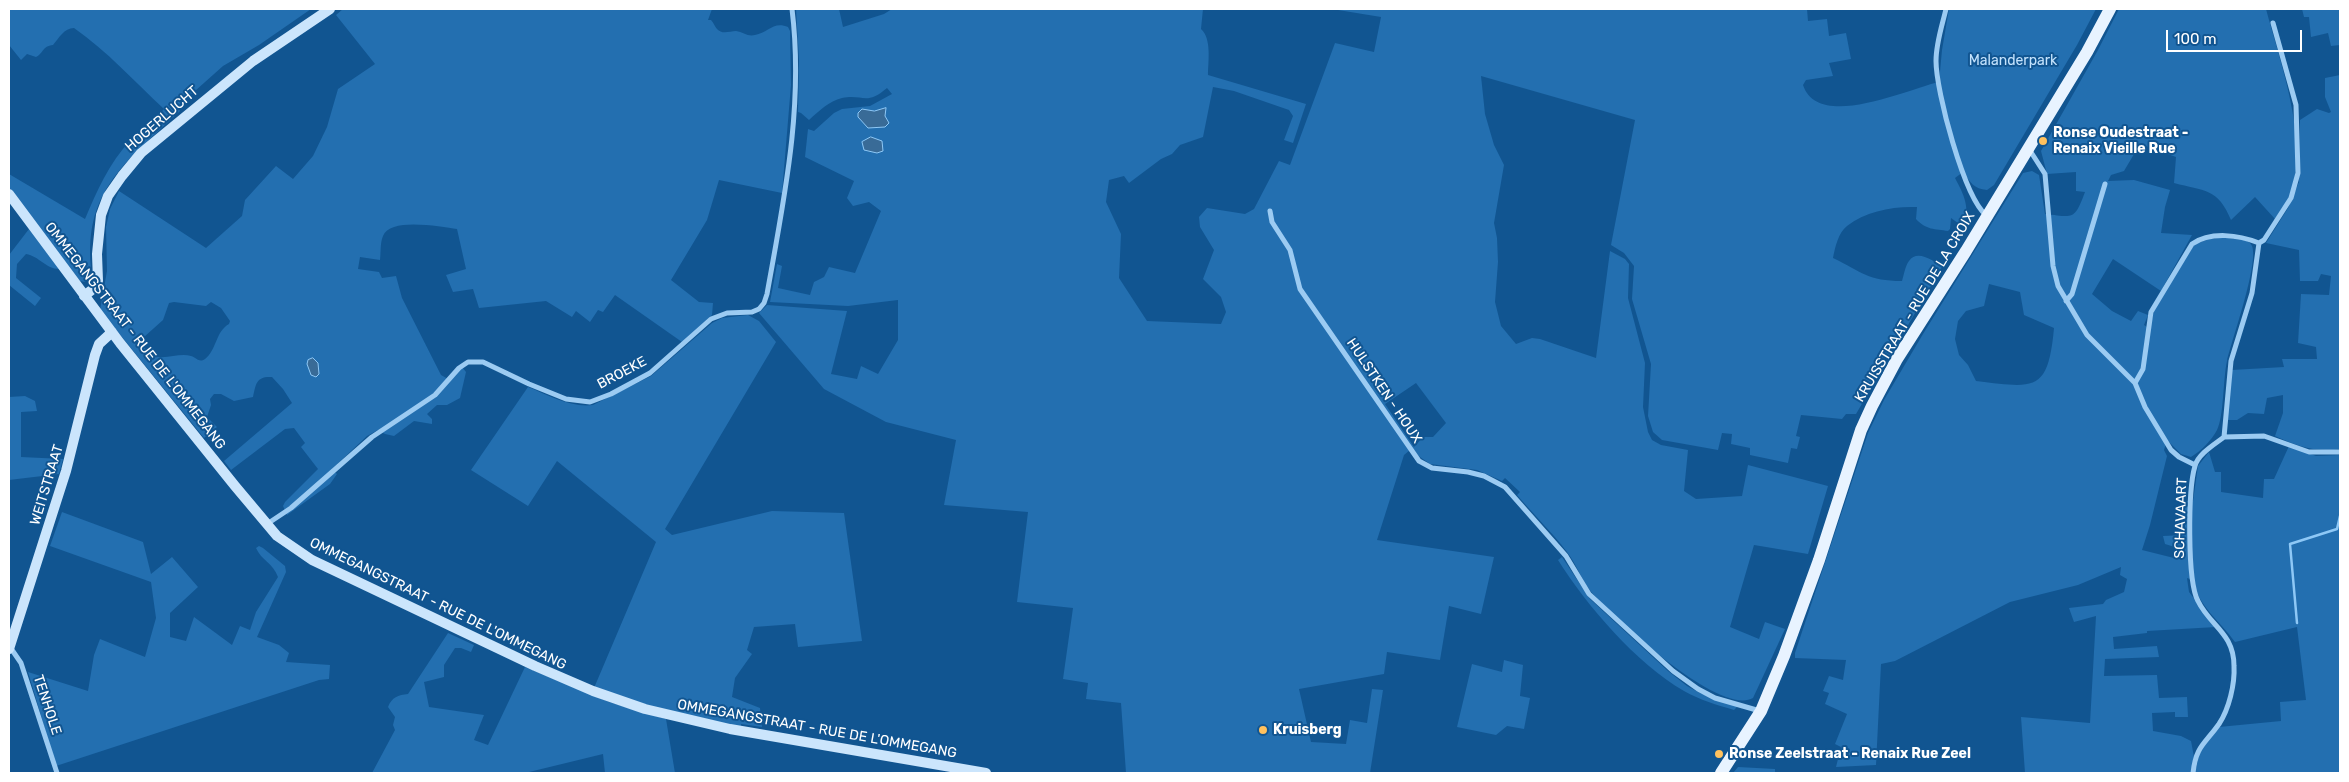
<!DOCTYPE html>
<style>
body{margin:0}
#map{position:relative;width:2349px;height:782px;overflow:hidden;background:#115591;font-family:Rubik,sans-serif}
canvas{display:block}
.frame{position:absolute;inset:0;border:10px solid #fff;pointer-events:none}
.scale{position:absolute;left:2166px;top:30px;width:136px;height:22px;box-sizing:border-box;border:2px solid #fff;border-top:0;padding-left:6px;font-size:15px;line-height:18px;white-space:nowrap;color:#fff;-webkit-text-stroke:4px #115591;paint-order:stroke}
</style>
<div id="map">
<canvas width="2349" height="782"></canvas>
<div class="frame"></div>
<div class="scale">100 m</div>
</div>
<script>
const ctx = document.querySelector('canvas').getContext('2d');
ctx.lineJoin = 'round';
function fill(path, color) { ctx.fillStyle = color; ctx.fill(path, 'evenodd'); }
function stroke(path, color, width, dash) { ctx.strokeStyle = color; ctx.lineWidth = width; ctx.lineCap = dash ? 'butt' : 'round'; ctx.setLineDash(dash || []); ctx.stroke(path); }
function drawText(font, color, halo, rows, align = 'center') {
  ctx.font = font + ' Rubik,sans-serif'; ctx.lineWidth = 4; ctx.setLineDash([]); ctx.textBaseline = 'middle'; ctx.strokeStyle = halo; ctx.fillStyle = color; for (const [text, x, y, turn = 0] of rows) {
    ctx.save(); ctx.translate(x, y); ctx.rotate((+turn || 0) * Math.PI / 180); ctx.textAlign = isNaN(turn) ? turn : align; if (halo) ctx.strokeText(text, 0, 0); ctx.fillText(text, 0, 0); ctx.restore();
  }
}
const green = new Path2D(`
 M9,9H311L259,45L223,66L177,107L180,111C125,163 81,192 92,275L85,282L80,281L9,188V174L85,219C97,191 109,163 130,141C141,130 154,121 164,109C134,81 107,51 74,28C64,28 59,38 53,45C42,46 44,53 36,57L27,54L21,60L9,45Z
 M343,9H712L708,20H711C714,23 715,27 717,29C722,35 730,31 736,31C743,32 748,37 755,35C768,33 773,21 788,27L790,31L791,85L782,193L719,180L707,220L671,280L699,302L713,303L712,315L682,342L615,295L603,312L598,310L590,322L576,311L572,317L546,301L479,308L473,289L453,292L446,275L466,269L457,229C441,227 390,217 383,236C380,243 381,252 380,260L360,257L358,269L379,272L382,278L396,276L402,298L441,375L450,380L462,367L466,372L460,398L447,405H437L427,414L432,419V424L414,421L394,436L385,434L378,430L367,436L332,469L337,474L330,484L287,515L283,506L285,502L318,469L301,447L305,443L294,428L285,429L231,470L224,461L292,403L283,389L272,377C256,376 256,384 253,397L234,401L221,394H214L210,399L211,405L207,417L217,427L204,438L100,310L107,271L106,227L110,209L119,191L206,248L242,216L245,200L276,166L293,179L313,156L327,127L338,89L375,64L336,15ZM174,302L206,306L211,302L221,308L230,321L229,324C215,332 217,350 205,359C199,363 197,358 191,356C181,353 170,358 159,357C153,356 148,351 143,346L144,337L163,320L169,303Z
 M796,9H839L843,27L884,14L892,9H1203L1201,29C1212,39 1208,62 1208,75L1306,104L1293,143L1284,140L1293,116L1289,110L1234,91L1213,87L1203,137L1180,145L1172,154L1161,159L1129,183L1124,176L1109,180L1106,202L1121,234L1119,278L1147,321L1221,324L1226,312L1221,297L1203,279L1214,250L1200,227L1199,217L1207,208L1245,214L1254,209L1279,161L1290,165L1335,43L1374,52L1381,17L1332,9H1807L1808,21L1827,19L1829,36L1846,33L1851,59L1829,63L1833,76L1806,80L1803,85C1818,131 1908,89 1939,82L1942,50L1949,9H2096L2077,45L1994,185L1987,190C1974,189 1970,182 1963,172L1955,178C1965,197 1968,203 1966,225L1962,226L1951,218L1950,229L1948,231C1935,229 1926,230 1916,219L1917,207C1893,206 1866,211 1847,226C1838,233 1835,248 1833,258C1862,272 1868,281 1902,281C1904,275 1905,266 1909,261C1917,249 1934,261 1942,267L1856,414H1846L1842,419L1801,415L1796,436L1800,437L1797,449L1791,448L1788,463L1750,455V448L1731,444L1732,434L1722,433L1718,450L1662,440L1653,432L1648,416L1651,364L1632,299L1634,266L1624,253L1611,245L1635,120L1481,76L1485,114L1494,145L1504,165L1494,223L1497,238L1498,262L1495,302L1501,326L1516,344L1532,338L1540,339L1596,358L1610,251L1625,259L1629,264L1628,298L1645,363L1643,407L1648,432L1652,440L1661,445L1688,450L1684,491L1696,499L1742,496L1748,465L1828,486L1808,554L1754,545L1730,627L1759,639L1765,622L1785,629L1753,698C1720,717 1615,619 1593,594C1582,582 1577,565 1567,552C1552,532 1533,514 1517,495L1520,492L1505,478L1502,481L1477,470L1430,464L1410,450L1404,455L1377,540L1494,557L1481,614L1449,606L1440,660L1387,652L1384,674L1299,689L1311,742L1346,744L1350,720L1367,723L1372,689L1383,690L1370,773H1126L1121,703L1086,699L1088,683L1063,679L1073,608L1017,602L1028,512L944,505L956,440L886,422L824,389L759,313L767,305L847,311L831,374L857,379L861,366L878,374L898,340V300L848,306L770,302L777,264L782,266L778,288L810,295L814,282L824,277L829,267L855,273L881,211L869,202L853,206L847,198L854,181L805,157L808,129L814,131L834,113L842,109L870,106L892,94L887,88C866,106 864,94 842,98C829,101 819,111 809,120L801,113L798,112L799,60ZM1416,383L1446,423L1433,437H1423L1414,447L1385,404Z
 M2119,9H2266C2279,58 2312,149 2289,197C2286,204 2280,212 2275,219L2255,197L2231,220C2218,188 2204,191 2174,183L2176,157L2140,144L2124,171L2111,175L2108,181L2134,180L2170,190L2165,207L2161,233L2192,235L2161,291L2113,259L2092,294L2112,311L2131,321L2138,311L2148,315L2144,325L2150,329L2154,310L2194,245C2207,238 2221,236 2235,239C2241,240 2249,239 2252,246C2259,264 2232,339 2227,361C2223,379 2224,417 2217,430C2212,440 2201,451 2191,457L2181,454L2167,440L2164,450L2167,456L2150,525L2142,550L2178,559L2180,553L2178,548L2165,544L2163,536L2185,535V501H2193L2198,466L2209,452L2215,472H2221V492L2263,498L2264,479H2274L2289,446L2316,456L2340,455V773H2195L2200,751L2219,727L2281,721L2280,702L2306,700L2297,627L2235,642C2220,621 2198,606 2193,580L2187,578L2189,592L2216,627L2147,631V633L2113,637L2114,649L2157,646L2159,657L2105,659L2104,676L2157,675L2159,698L2187,697L2188,717H2175V712L2152,713L2153,731L2181,736L2191,741L2194,757L2191,773L2117,772L2025,773L2021,717L2090,723L2096,616L2074,622L2069,608L2103,604L2106,600L2124,592L2127,579L2120,575L2121,567L2078,585L2010,602L1895,661L1881,664L1876,765L1836,767L1841,747L1835,744L1847,714L1825,704L1829,693L1823,691L1829,676L1843,680L1846,660L1795,658V653L1868,433L1884,400L1923,334L2023,173L2032,171L2039,175L2045,214C2074,217 2074,221 2085,192L2076,191V172L2047,174L2041,151L2098,50ZM1989,284L2020,292L2024,315L2054,328C2048,393 2035,388 1976,381L1968,365L1959,355L1955,339L1958,321L1966,311L1984,306Z
 M2302,9H2340V45L2331,46L2328,33L2311,37L2309,17H2304Z
 M2340,75V449C2313,452 2300,447 2275,436L2283,413V395L2267,398L2264,414L2248,413L2237,420H2227L2232,370L2284,367L2282,359H2317L2316,347L2298,343L2301,294L2329,295L2331,276L2321,274L2318,281H2300L2299,250L2266,243L2288,208L2299,182L2300,120L2317,109L2329,113L2331,112L2325,97V78Z
 M29,229L59,269C46,269 39,256 26,254L17,264L16,278L41,298L35,306L9,285V255Z
 M748,315L759,321L776,342L665,529L672,535L772,511L844,513L862,641L798,647L795,624L754,627L747,650L752,654L735,678L732,697L760,708L762,727L741,724V728L691,720L594,688L656,542L557,461L528,506L471,470L528,387C548,395 571,408 593,405L651,376L712,323L722,318Z
 M25,396L35,401L37,411L21,412V457L63,459L59,474L9,480V397Z
 M62,512L143,542L151,574L172,557L198,587L170,613V637L186,641L194,617L232,645L240,626L250,630L256,612L278,577C273,563 261,560 256,548L259,546L263,548L285,566L286,572L257,637L279,645L289,653L286,662L330,665L329,679L319,680L56,766L28,672L88,691L94,655L100,639L145,657L156,618L151,582L50,546Z
 M1562,557L1590,599L1668,671L1687,686L1700,693L1738,706L1734,710C1717,705 1700,700 1684,691C1636,663 1587,606 1558,560Z
 M448,633L474,645L471,652L461,648H455L444,665V677L424,682L429,707L484,715L474,740L488,745L525,667L609,702L666,719L675,773H605L603,754L525,773H372L395,730L393,725L395,717L388,707C392,697 398,695 408,694Z
 M1504,660L1523,665L1520,696L1530,698L1524,729L1507,726L1496,735L1457,727L1472,664L1502,672Z
 M1738,767L1775,769V773H1733Z`);
const water = new Path2D(`
 M886,108L885,116L889,123L885,127L868,128L858,117V113L862,109L874,111Z
 M871,137L882,141L883,151L877,153L864,150L862,142Z
 M313,358L318,363L319,374L316,377L311,375L307,364L308,360Z`);
const stream = new Path2D(`
 M2297,623L2290,544L2337,529L2340,516`);
const street = new Path2D(`
 M1946,9C1942,26 1936,43 1936,61C1936,91 1964,197 1986,215
 M2029,149L2045,174L2053,266L2058,286L2087,335L2135,383L2145,407L2171,450L2179,457L2195,465
 M1270,211L1272,222L1290,250L1300,289L1419,461L1432,468L1468,472L1484,476L1505,487L1566,556L1589,594L1673,671L1698,689L1715,698L1760,711
 M2066,301L2072,294L2105,184
 M2135,383L2143,369L2151,312L2192,244C2211,231 2239,235 2259,243
 M2224,437L2231,361L2252,293L2259,243L2264,240L2291,198L2298,173L2296,105L2273,23
 M2224,437L2264,436L2309,452H2340
 M267,524L291,508L372,437L435,395L459,368L468,362H483L529,384L566,399L590,402L611,394L650,373L711,319L727,313L752,312L759,309L764,303L767,294C784,199 804,106 792,9
 M10,647L21,663L57,773
 M2193,773C2196,746 2204,745 2219,724C2229,709 2235,684 2234,666C2234,633 2210,626 2198,601C2187,581 2188,489 2195,466C2198,454 2215,444 2224,437`);
const secondary = new Path2D(`
 M9,194L120,343L235,486L277,536L312,560L535,666L593,691L645,709L730,729L986,773
 M84,296L93,289L98,281L97,254L101,215L108,196L122,176L141,153L253,61L330,9
 M9,649L66,471L95,355L99,344L112,332`);
const primary = new Path2D(`
 M1721,773L1761,711L1784,656L1819,560L1861,430L1872,406L1897,359L1966,251L2087,52L2110,9`);
const markers = [
 [2043,141,5,"#ffc15e"],
 [1263,730,5,"#ffc15e"],
 [1719,754,5,"#ffc15e"]
];
const parkNames = [
 ["Malanderpark",2013,61]
];
const streetNames = [
 ["HOGERLUCHT",162,119,-41],
 ["KRUISSTRAAT - RUE DE LA CROIX",1915,307,-59],
 ["OMMEGANGSTRAAT - RUE DE L'OMMEGANG",135,336,52],
 ["BROEKE",622,373,-28],
 ["HULSTKEN - HOUX",1384,391,56],
 ["WEITSTRAAT",47,485,-73],
 ["SCHAVAART",2181,518,-88],
 ["OMMEGANGSTRAAT - RUE DE L'OMMEGANG",438,604,26],
 ["TENHOLE",47,705,72],
 ["OMMEGANGSTRAAT - RUE DE L'OMMEGANG",817,729,10]
];
const poiNames = [
 ["Ronse Oudestraat -",2053,133],
 ["Renaix Vieille Rue",2053,149],
 ["Kruisberg",1273,730],
 ["Ronse Zeelstraat - Renaix Rue Zeel",1729,754]
];
fill(green, '#236fb0');
fill(water, '#396b97');
stroke(water, '#8ec8f6', 1);
stroke(stream, '#8ec8f6', 2.5);
stroke(street, '#9ccbf2', 5);
stroke(secondary, '#cbe5fc', 10);
stroke(primary, '#e8f3ff', 12);
for (const [x, y, r, color] of markers) { const dot = new Path2D(); dot.arc(x, y, r, 0, 2 * Math.PI); ctx.fillStyle = color; ctx.fill(dot); stroke(dot, '#115591', 2); }
drawText('14px', '#c4e3fd', '#115591', parkNames);
drawText('14px', '#fff', '#115591', streetNames);
drawText('bold 14px', '#fff', '#115591', poiNames, 'left');
</script>
